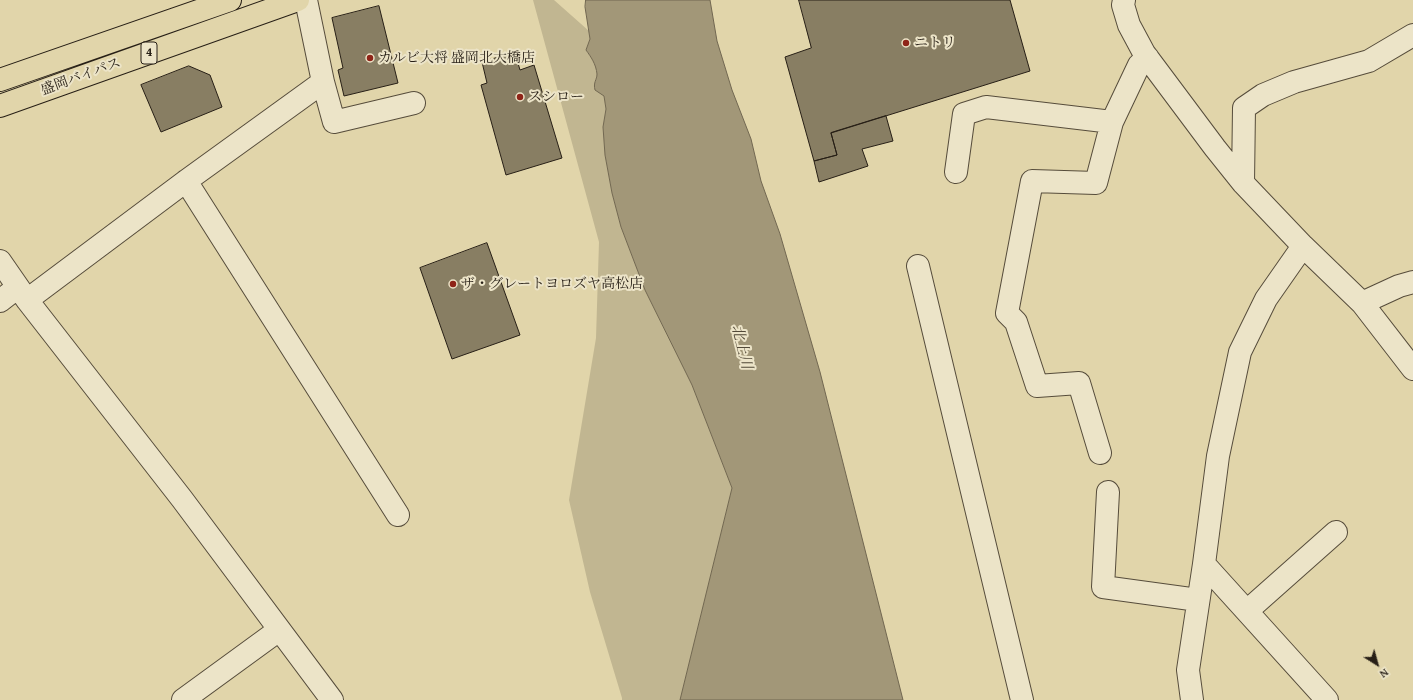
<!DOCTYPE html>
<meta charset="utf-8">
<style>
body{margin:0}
#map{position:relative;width:1413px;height:700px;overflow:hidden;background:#e1d5aa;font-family:"Gentium Book Plus",serif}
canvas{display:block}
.north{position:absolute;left:1357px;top:644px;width:40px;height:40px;-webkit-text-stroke:3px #ece4c8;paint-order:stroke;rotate:143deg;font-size:11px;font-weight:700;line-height:16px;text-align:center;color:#271f16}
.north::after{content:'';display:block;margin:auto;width:14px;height:18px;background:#271f16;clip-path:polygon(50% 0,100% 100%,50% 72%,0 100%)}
</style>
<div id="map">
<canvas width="1413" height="700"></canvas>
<div class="north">N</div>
</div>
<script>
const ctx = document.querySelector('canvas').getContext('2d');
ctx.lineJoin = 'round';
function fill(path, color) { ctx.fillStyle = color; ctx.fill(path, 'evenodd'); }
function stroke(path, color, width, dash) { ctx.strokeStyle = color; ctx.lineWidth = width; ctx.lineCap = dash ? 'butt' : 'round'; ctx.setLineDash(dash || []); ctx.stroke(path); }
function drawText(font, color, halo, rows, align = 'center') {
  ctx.font = font + ' "Gentium Book Plus","Noto Serif JP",serif'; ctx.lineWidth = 4; ctx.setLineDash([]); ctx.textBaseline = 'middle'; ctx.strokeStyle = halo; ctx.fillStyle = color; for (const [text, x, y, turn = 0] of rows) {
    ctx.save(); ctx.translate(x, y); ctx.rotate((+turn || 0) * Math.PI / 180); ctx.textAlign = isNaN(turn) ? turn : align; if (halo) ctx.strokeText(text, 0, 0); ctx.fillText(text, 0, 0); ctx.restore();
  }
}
const green = new Path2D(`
 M533,0H554L589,31L590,39L586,50C591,57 596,64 597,74C597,80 593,82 595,90L604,95L606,109L603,127L605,155L612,193L621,227L645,290L692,385L732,488L680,700H622V698L590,592L569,500L596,338L599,242Z`);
const water = new Path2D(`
 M586,0H710L717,41L732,90L751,139L761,181L780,234L820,372L903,700H680L732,488L692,385L645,290L621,227L612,193L605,155L603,127L606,109L604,96L595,90C593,82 597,80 597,74C596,64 591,57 586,50L590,39L585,7Z`);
const building = new Path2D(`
 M799,0H1010L1030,71L831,133L837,155L814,161L785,57L811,48Z
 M379,6L398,83L344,96L338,70L343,68L332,18Z
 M515,53L520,70L534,65L562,158L506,175L481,85L487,83L482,62Z
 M189,66L210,75L222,107L161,132L141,85Z
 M886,116L893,141L862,149L868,166L819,182L814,161L837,155L831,133Z
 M487,243L520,335L452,359L420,268Z`);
const minor = new Path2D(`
 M1124,0L1123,5L1129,25L1144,53L1215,148L1243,183L1303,246L1362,303L1413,369
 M323,82L334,122L414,103
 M956,172L964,114L986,107L1112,122
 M186,181L398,515
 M1243,183L1244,108L1263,95L1294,82L1369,61L1413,35
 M0,261L27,300L182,499L332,700
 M918,266L1022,700
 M27,300L186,181L323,82L306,0
 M0,301L18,287
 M1362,303L1399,286L1413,282
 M1100,453L1079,383L1037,386L1016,322L1007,313L1032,181L1096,183L1112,122L1139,65L1148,58
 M1108,492L1103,587L1198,600
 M1204,564L1327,700
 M1247,611L1336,532
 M183,700L279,630
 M1192,700L1188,670L1204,564L1218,456L1240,352L1266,299L1303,246`);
const highway = new Path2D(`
 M0,80L230,0
 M0,106L298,0`);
const markers = [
 [906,43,4,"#8f2418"],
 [370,58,4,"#8f2418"],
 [520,97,4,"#8f2418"],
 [453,284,4,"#8f2418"]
];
const shields = [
 [149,53,16]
];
const shieldNames = [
 ["4",149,53]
];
const poiNames = [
 ["ニトリ",914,43],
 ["カルビ大将 盛岡北大橋店",378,58],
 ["スシロー",528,97],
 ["ザ・グレートヨロズヤ高松店",461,284]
];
const streetNames = [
 ["盛岡バイパス",81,77,-20]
];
const waterNames = [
 ["北上川",741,347,76]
];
fill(green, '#c1b691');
fill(water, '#a29778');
stroke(water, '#716751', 1);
fill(building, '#887e63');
stroke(building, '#271f16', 1);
stroke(minor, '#564c3b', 24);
stroke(highway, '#271f16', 24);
stroke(minor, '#ece4c8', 22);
stroke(highway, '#e1d5aa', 22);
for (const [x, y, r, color] of markers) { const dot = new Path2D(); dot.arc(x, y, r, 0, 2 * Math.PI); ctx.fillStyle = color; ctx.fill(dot); stroke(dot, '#ece4c8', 1.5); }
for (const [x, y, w] of shields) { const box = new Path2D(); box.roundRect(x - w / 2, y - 11, w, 22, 3); ctx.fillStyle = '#ece4c8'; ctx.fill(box); stroke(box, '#271f16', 1); }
drawText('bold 13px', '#271f16', null, shieldNames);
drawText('14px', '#271f16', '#ece4c8', poiNames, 'left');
drawText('14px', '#271f16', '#ece4c8', streetNames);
drawText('italic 15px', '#524938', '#ece4c8', waterNames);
</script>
